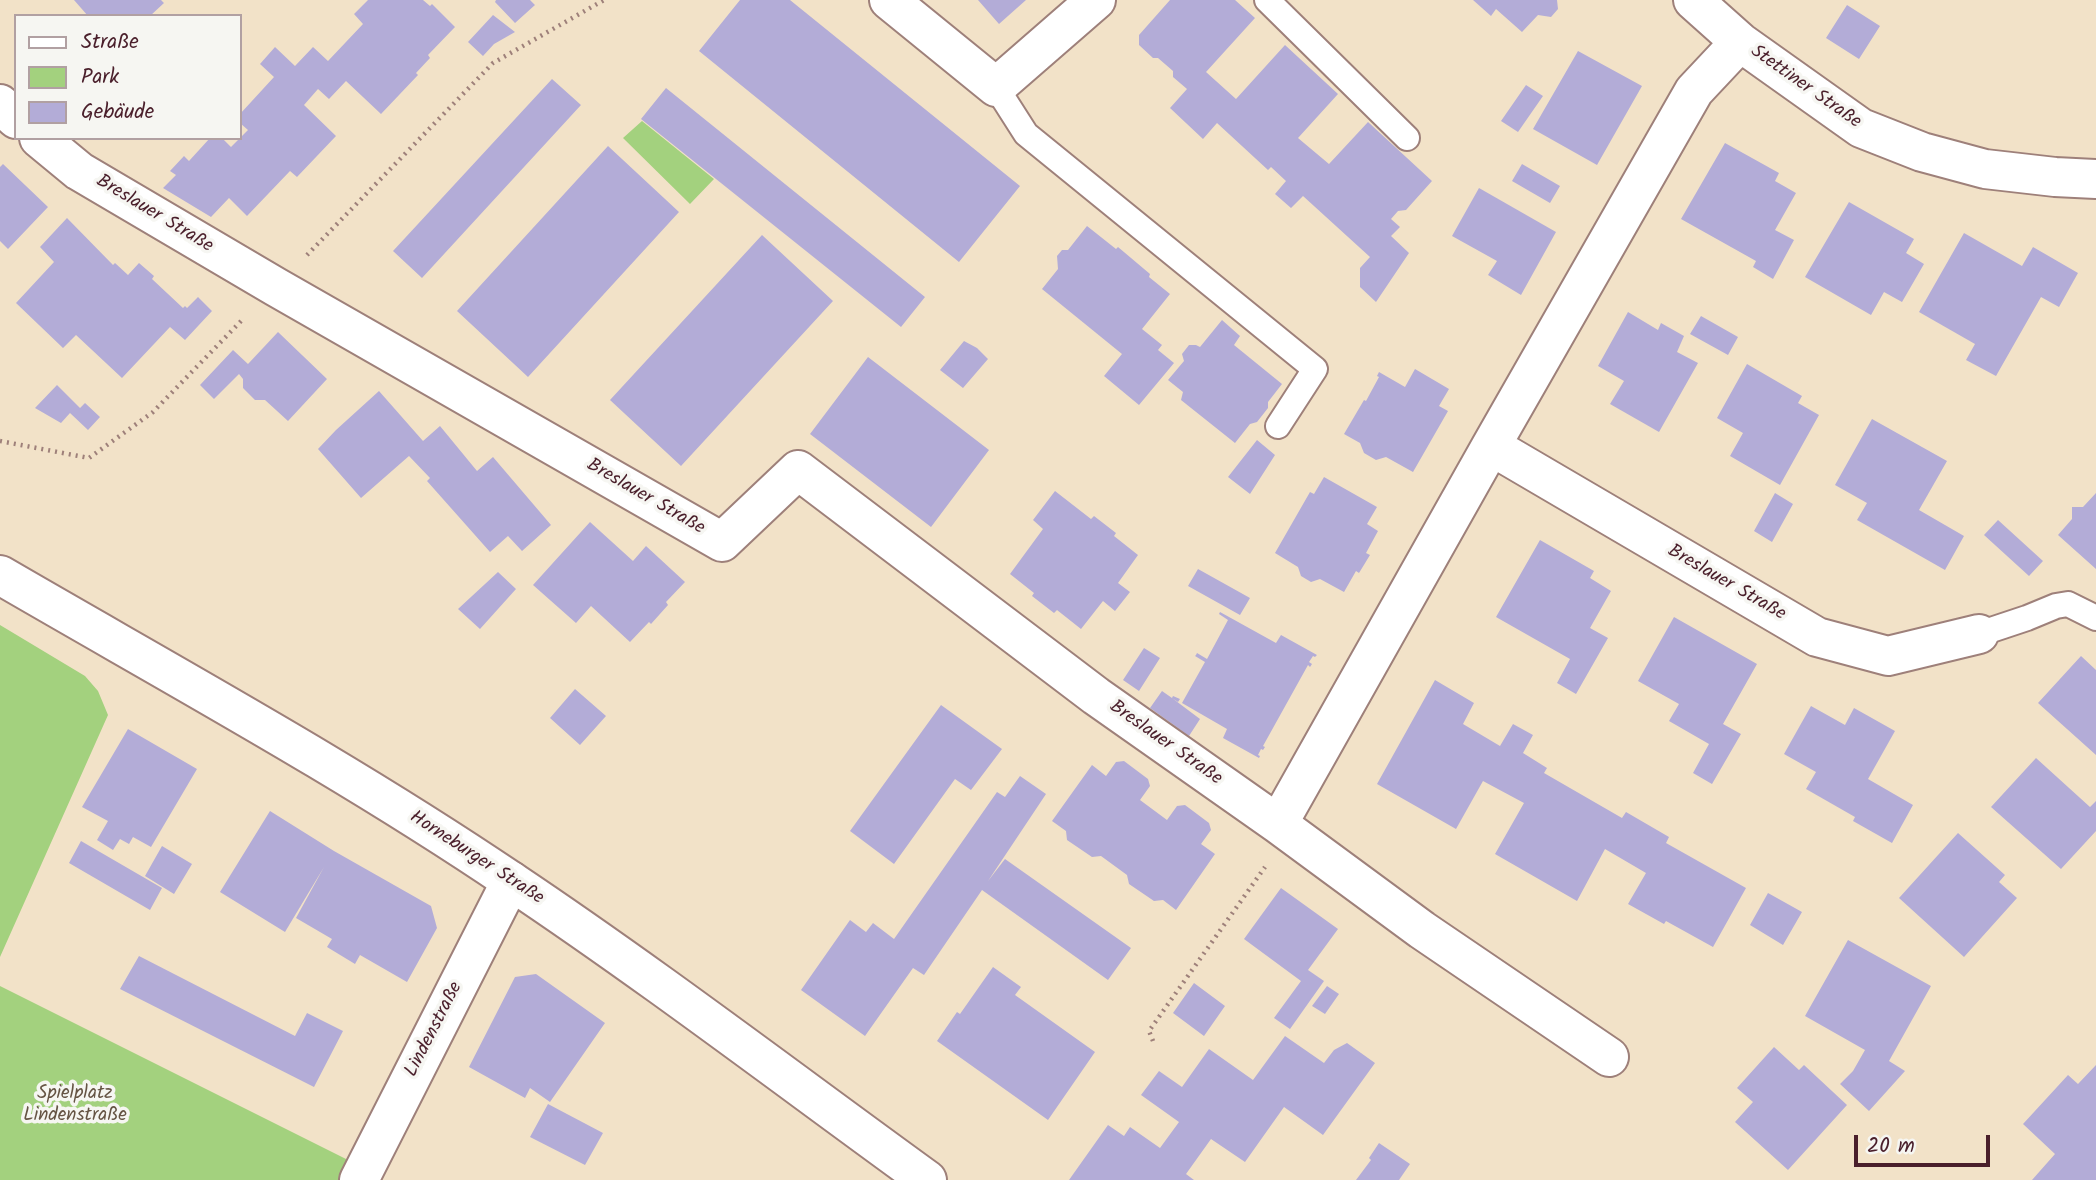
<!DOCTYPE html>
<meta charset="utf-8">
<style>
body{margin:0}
#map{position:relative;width:2096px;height:1180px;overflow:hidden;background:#f2e2c8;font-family:Kalam,sans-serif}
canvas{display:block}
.legend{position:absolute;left:14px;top:14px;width:228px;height:126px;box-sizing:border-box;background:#f6f6f2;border:2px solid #b1a0a2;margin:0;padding:9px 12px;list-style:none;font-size:21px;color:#4a1f2b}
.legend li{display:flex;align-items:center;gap:14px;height:35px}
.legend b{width:35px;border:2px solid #b1a0a2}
.scale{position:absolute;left:1854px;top:1135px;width:136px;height:32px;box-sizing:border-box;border:4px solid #4a1f2b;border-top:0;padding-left:9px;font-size:21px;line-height:24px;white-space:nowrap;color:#4a1f2b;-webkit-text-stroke:5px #f6f6f2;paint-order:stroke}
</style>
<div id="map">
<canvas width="2096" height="1180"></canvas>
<ul class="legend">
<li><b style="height:9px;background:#fff"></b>Straße</li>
<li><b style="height:19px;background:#a3d17e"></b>Park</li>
<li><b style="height:19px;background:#b3acd7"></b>Gebäude</li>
</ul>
<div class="scale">20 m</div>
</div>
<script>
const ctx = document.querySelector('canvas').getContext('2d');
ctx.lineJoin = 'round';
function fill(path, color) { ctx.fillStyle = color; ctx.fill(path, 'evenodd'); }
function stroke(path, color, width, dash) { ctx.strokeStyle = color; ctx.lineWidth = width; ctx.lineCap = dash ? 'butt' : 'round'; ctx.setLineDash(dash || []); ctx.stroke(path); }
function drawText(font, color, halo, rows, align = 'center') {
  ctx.font = font + ' Kalam,sans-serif'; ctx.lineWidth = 7; ctx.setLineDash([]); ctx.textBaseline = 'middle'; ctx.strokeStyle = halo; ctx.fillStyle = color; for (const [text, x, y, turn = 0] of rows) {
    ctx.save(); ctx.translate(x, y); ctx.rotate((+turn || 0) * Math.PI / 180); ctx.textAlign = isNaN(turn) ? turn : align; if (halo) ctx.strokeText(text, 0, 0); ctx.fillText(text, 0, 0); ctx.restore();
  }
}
const green = new Path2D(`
 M642,121L714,179L690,204L623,138Z
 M0,625L85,676L98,691L108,715L0,957Z
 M0,986L354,1163L346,1180H0Z`);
const building = new Path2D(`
 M74,0H161L164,3L150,16H88Z
 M368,0H423L430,6L432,4L455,27L428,55L430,58L416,73L418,75L381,114L346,81L329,99L318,89L304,105L336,136L297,177L290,171L247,216L229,198L211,217L163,188L176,175L170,171L184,156L189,161L210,138H222L231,147L248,130L240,123V114L274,77L260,64L275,47L295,66L313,47L328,61L363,24L354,14Z
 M496,0H530L535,5L515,23L495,2Z
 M740,0H790L1020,186L959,262L699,51Z
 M978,0H1026L999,24Z
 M1170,0H1235L1255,18L1206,72L1236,99L1285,45L1338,94L1298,138L1329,164L1368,122L1432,181L1406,210L1398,211L1391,219L1400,227L1391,236L1409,253L1376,302L1360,287V268L1370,257L1303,196L1291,208L1275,194L1286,181L1271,167L1268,170L1217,123L1203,139L1170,108L1187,89L1173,77V71L1158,58H1153L1139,45V35Z
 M1473,0H1557L1558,9L1551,17L1538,15L1522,32L1496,9L1491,16Z
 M1847,5L1880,26L1859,59L1826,38Z
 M493,15L515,32L494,44L483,56L468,42Z
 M1578,51L1642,86L1597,165L1533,129Z
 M552,79L581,105L422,278L393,251Z
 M1526,85L1543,96L1518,132L1501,121Z
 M666,88L925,297L901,327L641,119Z
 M1725,143L1779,173L1775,181L1796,193L1775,230L1794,240L1773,279L1753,267L1756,261L1681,219Z
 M608,146L679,212L528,377L457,311Z
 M3,164L48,207L8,249L0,241V167Z
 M1522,164L1560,186L1550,203L1512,181Z
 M1479,188L1556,232L1521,295L1488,275L1497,261L1452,236Z
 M1849,202L1914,239L1906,253L1924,264L1902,302L1884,292L1871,315L1805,277Z
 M67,218L113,265L115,263L128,275L139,263L154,276L152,279L183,308L185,306L187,308L198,297L212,311L185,340L170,327L122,378L76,335L63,348L16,303L54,262L40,247Z
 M1087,226L1116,249L1118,247L1150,274L1149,277L1170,294L1142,329L1162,345L1158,350L1174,363L1139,405L1104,376L1122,354L1042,289L1058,269L1057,256L1062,250H1068Z
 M1964,233L2022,266L2033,247L2078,273L2059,307L2041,297L1996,376L1966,360L1975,344L1919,312Z
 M762,235L833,301L681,466L610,400Z
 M1628,312L1658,330L1661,323L1684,336L1677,352L1698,363L1659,432L1610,404L1624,381L1598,366Z
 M1701,316L1738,337L1728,355L1690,334Z
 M1222,320L1240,336L1234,345L1282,384L1268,402V408L1257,422L1250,424L1235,443L1181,400L1183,392L1168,380L1184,361L1182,354L1189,345H1196L1200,347Z
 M278,332L327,379L288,421L265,400H255L243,388V379L239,374L214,399L200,385L233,350L248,364Z
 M964,341L977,348L988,359L963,388L940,370Z
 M868,357L989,450L931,527L810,434Z
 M1747,364L1802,396L1798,403L1819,415L1780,485L1730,456L1743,433L1717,418Z
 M1415,369L1449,389L1439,406L1448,411L1413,472L1386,457L1376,460L1364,453L1360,443L1344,434L1364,400L1366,401L1379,377L1377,376L1379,372L1405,387Z
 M57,385L80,408L85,403L100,417L88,430L70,413L61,423L35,408Z
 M379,391L423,441L440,426L477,471L493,457L551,525L522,551L508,536L490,552L427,481L430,478L409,456L361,498L318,449L336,430Z
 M1872,419L1947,461L1919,510L1964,536L1945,570L1857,520L1867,503L1835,485Z
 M1257,440L1275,455L1250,494L1228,477Z
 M1324,477L1377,507L1367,524L1378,531L1366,553L1370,555L1359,573L1356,571L1344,592L1320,579L1311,582L1301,576L1298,567L1275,553L1310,492L1314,494Z
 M1055,491L1091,519L1094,516L1116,533L1114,536L1138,555L1118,583L1130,592L1115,611L1103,601L1081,629L1057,610L1054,613L1032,596L1034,593L1010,574L1043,529L1033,520Z
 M1775,493L1793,504L1772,542L1754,531Z
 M2096,493V569L2058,535L2072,519V507H2083Z
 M1998,520L2043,561L2029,576L1984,535Z
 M590,522L633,561L646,546L685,582L666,602L668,605L651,624L649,622L630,642L591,606L576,623L533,585Z
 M1540,540L1594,571L1590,578L1611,591L1590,628L1608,638L1576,694L1557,683L1570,659L1496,617Z
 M1198,569L1250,598L1240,615L1188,586Z
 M498,572L516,589L480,629L458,609Z
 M1220,612L1276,643L1281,635L1317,655L1315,657L1313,656L1309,662L1312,664L1310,667L1308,665L1263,746L1265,747L1263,750L1261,749L1258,755L1260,756L1259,758L1223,738L1227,729L1182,703L1205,662L1195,656L1196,655L1197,653L1207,659L1228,620L1219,614Z
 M1674,617L1757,664L1723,724L1741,734L1712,784L1693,773L1709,744L1669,721L1679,704L1638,681Z
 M1144,648L1160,658L1139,691L1123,680Z
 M2081,656L2096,670V755L2038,703Z
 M1435,680L1474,703L1463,724L1500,746L1513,724L1533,735L1523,753L1547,768L1544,773L1622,818L1626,812L1669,837L1666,843L1746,888L1713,947L1666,921L1664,924L1628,904L1646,873L1605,849L1577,901L1495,854L1524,803L1483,781L1456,829L1377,784Z
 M575,689L606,716L580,745L550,718Z
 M1162,691L1172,698L1173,696L1180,699L1178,702L1172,698L1200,719L1189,736L1150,708Z
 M941,705L1002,749L971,790L955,779L894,864L850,831Z
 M1811,706L1845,725L1854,708L1895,731L1868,779L1913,805L1892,843L1853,821L1855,817L1806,789L1816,772L1784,754Z
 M128,729L197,769L151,847L133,837L129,844L120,839L113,850L97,840L108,821L82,807Z
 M2036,758L2090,807L2096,801V831L2061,869L1991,807Z
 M1124,761L1148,779L1150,786L1140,800L1167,820L1177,806L1185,805L1209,823L1211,830L1201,844L1215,854L1176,910L1163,900L1154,901L1129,884L1127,875L1101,856L1092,857L1067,840L1066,831L1052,821L1092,765L1106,776L1116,762Z
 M1020,776L1046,794L988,881L1005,859L1131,948L1108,980L982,890L924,975L913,968L865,1036L801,990L850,920L866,932L873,923L894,939L997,792L1005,797Z
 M270,811L334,851L431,906L437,928L407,982L360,955L355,964L327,947L332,939L296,918L324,867L285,932L220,892Z
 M1958,833L2005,875L1999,882L2017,898L1964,957L1899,898Z
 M81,841L162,888L150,910L69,863Z
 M162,846L192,864L174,894L145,876Z
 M1281,888L1338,929L1308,970L1324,981L1290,1029L1274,1018L1301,981L1244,939Z
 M1768,893L1802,912L1783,945L1750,925Z
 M1848,940L1931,986L1889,1061L1905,1071L1869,1111L1840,1084L1853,1071L1865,1050L1805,1016Z
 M139,956L295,1036L307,1013L343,1031L314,1087L120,989Z
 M993,967L1021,987L1015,995L1095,1052L1048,1120L937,1041L957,1012L960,1014Z
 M536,974L605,1023L550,1102L530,1088L525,1098L469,1067L515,977Z
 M1194,983L1225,1006L1204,1036L1173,1013Z
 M1327,986L1339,994L1325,1014L1312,1006Z
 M1285,1036L1324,1063L1334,1050L1347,1043L1375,1063L1323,1135L1284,1107L1245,1162L1211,1139L1186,1174L1194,1180H1069L1108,1125L1124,1136L1130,1127L1160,1148L1179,1122L1141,1095L1159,1071L1182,1087L1209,1049L1253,1080Z
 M1774,1047L1799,1070L1804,1065L1847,1105L1788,1170L1735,1122L1753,1102L1737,1088Z
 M2096,1065V1180H2032L2055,1154L2023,1124L2068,1075L2078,1084Z
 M548,1104L603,1133L585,1165L530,1137Z
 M1379,1143L1410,1164L1399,1180H1356L1371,1160L1369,1158Z`);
const path = new Path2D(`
 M307,255L493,63L604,0
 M0,441L89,458L153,412L244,318
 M1153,1041L1149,1031L1265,867`);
const service = new Path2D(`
 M1267,0L1407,138
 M996,87L1026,134L1315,369L1278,426
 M1979,634L2027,618L2056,606L2068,604L2096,618`);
const minor = new Path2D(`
 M889,0L996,87L1096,0
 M1693,0L1740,42L1861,128L1922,152L1985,169L2055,177L2096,179
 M0,104L16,119
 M39,138L79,171L276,287L722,542L798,470L1096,696L1278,824L1491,446L1694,91L1740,42
 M1491,446L1817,637L1888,656L1979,634
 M1278,824L1422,930L1609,1057
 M359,1180L511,881`);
const primary = new Path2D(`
 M0,575C172,675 347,770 511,881C653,976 789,1080 927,1180`);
const streetNames = [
 ["Stettiner Straße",1805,88,35],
 ["Breslauer Straße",154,215,31],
 ["Breslauer Straße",645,498,30],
 ["Breslauer Straße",1726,584,30],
 ["Breslauer Straße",1165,744,35],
 ["Horneburger Straße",476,859,33],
 ["Lindenstraße",435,1030,-63]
];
const parkNames = [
 ["Spielplatz",75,1095],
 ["Lindenstraße",75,1117]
];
fill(green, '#a3d17e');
fill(building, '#b3acd7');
stroke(service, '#9e807a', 28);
stroke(minor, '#9e807a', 42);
stroke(primary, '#9e807a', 42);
stroke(path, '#9e807a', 4.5, [2, 5]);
stroke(service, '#fff', 24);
stroke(minor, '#fff', 38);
stroke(primary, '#fff', 38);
drawText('19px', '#4a1f2b', '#f6f6f2', streetNames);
drawText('19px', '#655444', '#f6f6f2', parkNames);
</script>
